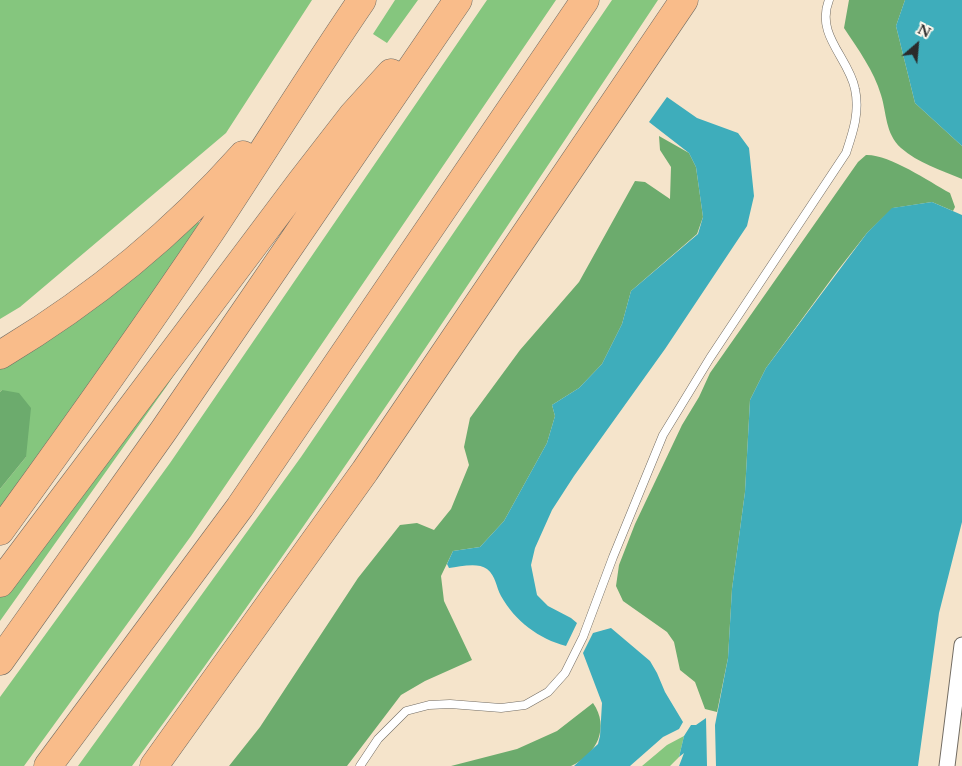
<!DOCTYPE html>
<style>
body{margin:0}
#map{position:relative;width:962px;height:766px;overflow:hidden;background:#f5e4cb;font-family:Cardo,serif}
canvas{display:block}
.north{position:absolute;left:892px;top:20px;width:50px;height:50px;-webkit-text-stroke:4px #fbf7ec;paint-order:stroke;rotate:27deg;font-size:14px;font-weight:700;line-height:20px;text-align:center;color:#2b2b2b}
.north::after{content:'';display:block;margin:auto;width:18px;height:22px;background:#2b2b2b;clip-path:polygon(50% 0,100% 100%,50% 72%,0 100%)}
</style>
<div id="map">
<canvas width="962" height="766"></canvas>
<div class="north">N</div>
</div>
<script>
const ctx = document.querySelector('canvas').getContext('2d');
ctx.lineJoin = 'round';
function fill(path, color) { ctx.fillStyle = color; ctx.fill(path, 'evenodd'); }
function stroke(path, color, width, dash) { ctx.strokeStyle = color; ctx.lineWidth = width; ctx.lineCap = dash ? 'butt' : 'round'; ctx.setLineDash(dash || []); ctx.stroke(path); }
const green = new Path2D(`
 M0,0H312L226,133L20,307L0,319Z
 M395,0H418L387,43L373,34Z
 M487,0H556L191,536L24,766H0V697L170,463Z
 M612,0H658C486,258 316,517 132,766H78L301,457Z
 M194,219L202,225L0,513V489L26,457L2,390L0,392V364Z
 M179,358L184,360L166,387L0,621V595Z
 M684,736L679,757L670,766H642L667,745Z`);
const forest = new Path2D(`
 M849,0H905L896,26L915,103L962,146V179C941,170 918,163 901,148C885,133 887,114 881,95C874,71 858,49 844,28Z
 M659,136L689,153L696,167L703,217L697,234L631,291L622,324L602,364L579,388L552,405L555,416L547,443L504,521L480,547L453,551L441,576L444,601L472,660L425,681L401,695L347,766H229L260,727L358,578L400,525L417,523L434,530L451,509L469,465L464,447L470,418L520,350L579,282L635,181L645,182L670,199L671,167L660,150Z
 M866,155C889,154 928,181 950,193L955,207L953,211L932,202L893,208L867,233L838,270L766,368L750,400L745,492L732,589L728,658L717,712L705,709L695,682L680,670L674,642L667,632L623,601L616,586L619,565L635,524L682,425L699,397L710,373L858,162Z
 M2,390L19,393L31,408L26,457L0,489V392Z
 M593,703C610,727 597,755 571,766H451L517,749L557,731Z`);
const water = new Path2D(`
 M905,0H962V146L915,103L896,26Z
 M667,97L697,118L738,133L749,148L754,196L747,226L665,349L574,476L552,510L535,548L531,565L537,595L548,606L571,618L577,623L566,646C539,639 515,621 501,596C496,587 496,576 487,569C477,562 460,567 449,568L447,564L453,551L480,547L504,521L547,443L555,416L552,405L579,388L602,364L622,324L631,291L698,234L703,217L696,167L689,153L649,122Z
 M932,202L962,215V522L939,613L918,766H716L715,725L728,658L732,589L745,492L750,400L766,368L867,233L892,208Z
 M611,628L650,661L657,673L665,692L683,722L679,729L663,737L630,766H574L598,744L600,736L602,703L583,653L593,633Z
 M706,718L707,766H679L684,753L679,757L684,736L691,725H696Z`);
const lane = new Path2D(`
 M360,766L378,739L406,711L429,705L450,704L501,708L525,705L548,692L565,673L583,637L613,557L663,435L710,358L846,153C853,132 860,112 855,89C849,58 815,35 829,0`);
const street = new Path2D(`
 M947,766L962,645`);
const highway = new Path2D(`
 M0,355C92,300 172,235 243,155
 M0,531C72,432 143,332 211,231C262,154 310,76 362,0
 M0,583L301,182L352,116L391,73
 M0,661L164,430L458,0
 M48,766L240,507L585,0
 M154,766L365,471L684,0`);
fill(green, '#85c67e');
fill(forest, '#6cab6d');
fill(water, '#3eadbb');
stroke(lane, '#726c63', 9);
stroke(street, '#726c63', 17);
stroke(highway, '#726c63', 29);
stroke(lane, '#fff', 8);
stroke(street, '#fff', 15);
stroke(highway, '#f9bc8a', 28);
</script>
